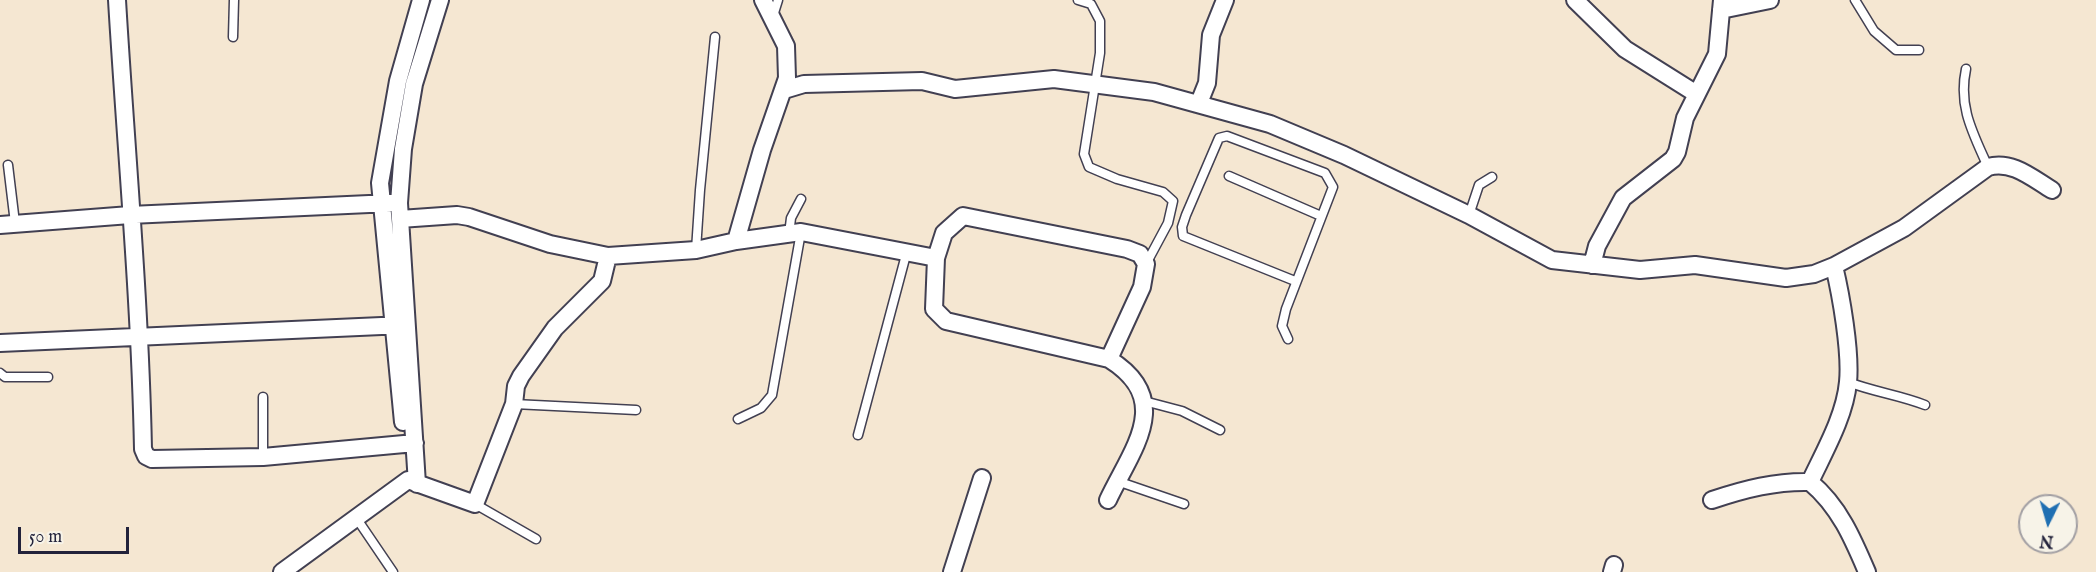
<!DOCTYPE html>
<style>
body{margin:0}
#map{position:relative;width:2096px;height:572px;overflow:hidden;background:#f5e7d2;font-family:"IM FELL English",serif}
canvas{display:block}
.north{position:absolute;left:2018px;top:494px;width:60px;height:60px;box-sizing:border-box;background:#f7f3e8;border:2px solid #a29fa3;border-radius:50%;rotate:185deg;font-size:16px;font-weight:700;line-height:24px;text-align:center;color:#22223b}
.north::after{content:'';display:block;margin:auto;width:21px;height:27px;background:#1f6fb2;clip-path:polygon(50% 0,100% 100%,50% 72%,0 100%)}
.scale{position:absolute;left:18px;top:527px;width:111px;height:27px;box-sizing:border-box;border:3px solid #22223b;border-top:0;padding-left:8px;font-size:18px;line-height:21px;white-space:nowrap;color:#22223b;-webkit-text-stroke:4px #f7f3e8;paint-order:stroke}
</style>
<div id="map">
<canvas width="2096" height="572"></canvas>
<div class="north">N</div>
<div class="scale">50 m</div>
</div>
<script>
const ctx = document.querySelector('canvas').getContext('2d');
ctx.lineJoin = 'round';
function stroke(path, color, width, dash) { ctx.strokeStyle = color; ctx.lineWidth = width; ctx.lineCap = dash ? 'butt' : 'round'; ctx.setLineDash(dash || []); ctx.stroke(path); }
const lane = new Path2D(`
 M1078,0L1091,4L1100,21V53L1084,154L1089,167L1117,179L1163,192L1173,201L1168,223L1146,264
 M1855,0L1874,31L1896,50H1919
 M773,16L778,0
 M233,37L234,0
 M1966,69C1958,107 1973,133 1988,167
 M8,165L15,223
 M1229,176L1321,216
 M1469,215L1479,185L1492,177
 M789,234L791,218L801,199
 M696,250L700,190L715,37
 M1288,339L1282,326L1286,309L1333,187L1325,173L1227,136L1219,138L1186,215L1182,227L1183,236L1295,281
 M0,373L5,377H48
 M1848,382C1874,392 1900,395 1925,405
 M1144,401L1182,411L1220,430
 M514,404L636,410
 M738,419L761,408L772,395L801,232
 M858,435L907,251
 M263,457V397
 M1117,481L1184,504
 M475,504L536,539
 M357,519L393,572`);
const street = new Path2D(`
 M117,0C126,150 140,299 143,449L146,456L152,459L263,457L415,443
 M1575,0L1625,49L1695,93
 M1721,10L1770,0
 M784,90L804,84L922,81L955,89L1054,79L1154,92L1270,124L1344,155L1469,215L1552,260L1640,270L1695,265L1786,278L1814,274L1834,266L1904,228L1988,167C2012,160 2032,178 2052,190
 M1199,103L1207,83L1211,35L1225,0
 M400,219L457,215L469,217L550,244L608,256L696,250L736,241L801,232L936,258L934,309L946,321L1109,359C1175,400 1132,449 1108,500
 M0,225L130,215L391,203
 M736,241L762,150L787,78L786,46L763,0
 M936,258L944,233L963,216L1127,249L1140,254L1146,264L1142,287L1109,359
 M1592,265L1597,246L1623,198L1673,159L1677,152L1685,118L1717,54L1722,0
 M0,343L404,325
 M403,422L380,183L398,81L421,0
 M408,480L475,504L514,404L516,386L521,376L555,328L602,281L608,256
 M1810,482C1824,452 1845,416 1848,382C1851,352 1841,295 1834,266
 M417,484L399,203L403,149L414,84L440,0
 M1712,500C1745,489 1776,481 1810,482C1839,506 1853,539 1867,572
 M282,572L408,480
 M952,572L982,478
 M1612,572L1614,565`);
stroke(lane, '#424052', 11);
stroke(street, '#424052', 20);
stroke(lane, '#fff', 8);
stroke(street, '#fff', 16);
</script>
